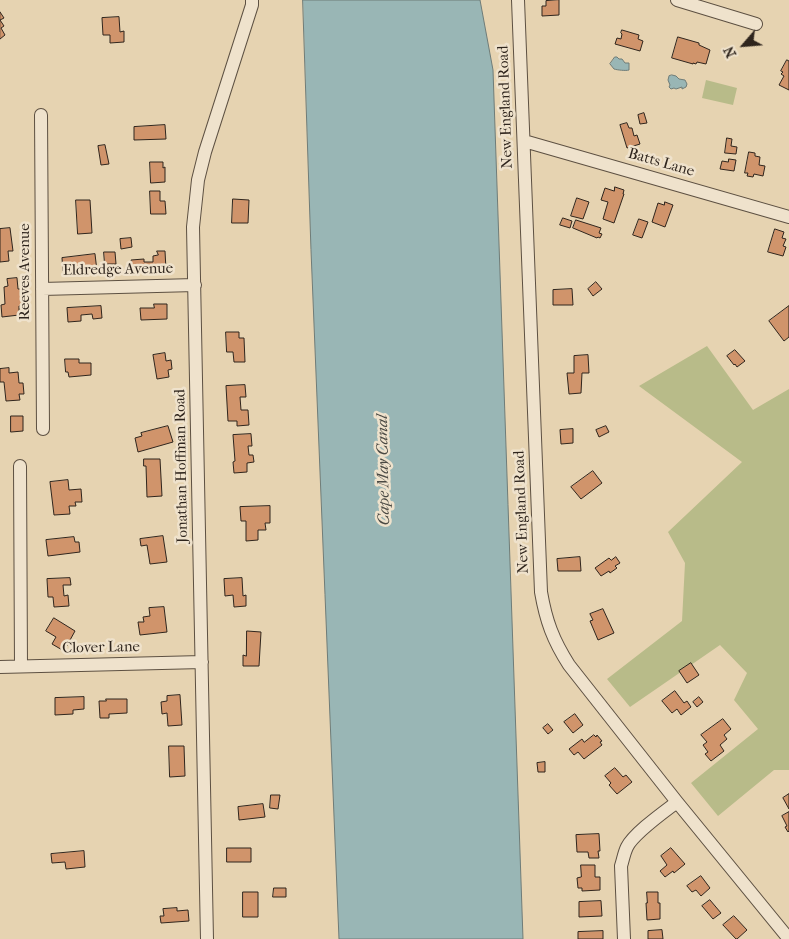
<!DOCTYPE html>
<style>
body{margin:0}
#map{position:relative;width:789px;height:939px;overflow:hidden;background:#e6d3b1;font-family:"IM FELL French Canon",serif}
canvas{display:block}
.north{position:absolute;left:719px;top:20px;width:50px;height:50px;-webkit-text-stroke:4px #efe2cc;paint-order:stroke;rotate:243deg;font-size:14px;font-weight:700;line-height:20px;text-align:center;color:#2f251d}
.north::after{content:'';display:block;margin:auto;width:18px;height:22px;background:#2f251d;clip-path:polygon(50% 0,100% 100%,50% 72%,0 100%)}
</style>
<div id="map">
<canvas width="789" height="939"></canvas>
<div class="north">N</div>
</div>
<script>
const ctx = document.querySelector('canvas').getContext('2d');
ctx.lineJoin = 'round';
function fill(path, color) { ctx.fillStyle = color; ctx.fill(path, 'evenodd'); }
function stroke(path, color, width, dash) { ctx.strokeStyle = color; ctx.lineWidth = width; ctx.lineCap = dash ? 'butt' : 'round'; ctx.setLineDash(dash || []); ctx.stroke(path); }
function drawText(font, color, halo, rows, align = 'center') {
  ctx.font = font + ' "IM FELL French Canon",serif'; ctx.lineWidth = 5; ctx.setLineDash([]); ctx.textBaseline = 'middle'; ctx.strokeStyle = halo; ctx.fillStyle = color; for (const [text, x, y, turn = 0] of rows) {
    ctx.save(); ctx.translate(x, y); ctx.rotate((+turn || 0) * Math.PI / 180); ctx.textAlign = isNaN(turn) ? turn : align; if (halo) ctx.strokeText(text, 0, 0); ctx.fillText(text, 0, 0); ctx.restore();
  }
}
const green = new Path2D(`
 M706,80L737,88L733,105L702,98Z
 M707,346L753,410L789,389V770H774L718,816L691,783L758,729L734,700L747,673L720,645L630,707L607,679L682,621L685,563L668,532L742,462L639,386Z`);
const water = new Path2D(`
 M303,0H480L493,70L523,939H339L311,250Z
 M615,57H617L619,59H622L625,63H629V70C626,71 617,70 614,69L610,64Z
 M672,75L676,76L679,79L685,80L687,84L686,87L682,89V87L676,89L674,88L671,89L669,87L670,85L668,80L669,76Z`);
const building = new Path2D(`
 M559,0V15L542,16V6H546V1Z
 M0,12L4,18L0,20L4,26L1,28L5,35L0,39Z
 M119,17L120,32L124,31V42L110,43V35H103L102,18Z
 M622,30L639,35L638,39L643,41L640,51L615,44L617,38L621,39L622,34L621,33Z
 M678,37L699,43V45L710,50L706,64L697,62L696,64L693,63V64L672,58Z
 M787,60L789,61V90L779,85L784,76L781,74L783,72L781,71Z
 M644,113L647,123L640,124L638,115Z
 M627,123L629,128H632L634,136L637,135L640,144L627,148L620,125Z
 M165,125L166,139L134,140V127Z
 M727,138L732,139L731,146L737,147L736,154L725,153Z
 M105,145L109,164L101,165L98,146Z
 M749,152L755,153V156L760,157L759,165L765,166L763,176L754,174L753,177L747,176L748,173H745Z
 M729,159L736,160L734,171L720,169L722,161L728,162Z
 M150,162H163V168L165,167V182L151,183Z
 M615,187L624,190L623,194H624L614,223L603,219L608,202L601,200L605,188L614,191Z
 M150,191H160V201H165L166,214H151Z
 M577,198L589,202L583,219L571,216Z
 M233,199L249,200L248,223H232Z
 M76,200H90L92,233L78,234Z
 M665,202L673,205L665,227L652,222L658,203L664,205Z
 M563,218L572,221L570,228L560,225Z
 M639,219L648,222L642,238L633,235Z
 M576,220L601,228L599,233L602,234L600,238L598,237L597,238L573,228Z
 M10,228L13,251H8L9,261L0,262V229Z
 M775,229L784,232L782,238L786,239L783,246L786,247L783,256L768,252Z
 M131,238L132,247L121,249L120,239Z
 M157,251H165L166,270L132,272L131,260L144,259V262H153V256L158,255Z
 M104,252H115L116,264H105Z
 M95,254L97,271L81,272V274L72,275V271H63L62,258Z
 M17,278L18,289H22L24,306H19V315L2,317L1,305L5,304L4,287L8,286L7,279Z
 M596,282L602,289L593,296L588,289Z
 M572,289L573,305H553V290Z
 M154,304H167V319L141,320L140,308H154Z
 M101,306L102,318L93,319L92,314L81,315V321L68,322L67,308Z
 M789,306V337L784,341L769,321Z
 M226,332H239V338H244L245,362H234L233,352H227Z
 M735,350L745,361L737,367L735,364L734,365L727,356Z
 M165,353L166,361L171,360L172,369L168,370L169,377L157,379L153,355Z
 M588,355L589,373H582L581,393L569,394L567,373H574V356Z
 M65,359H79V363H91V375L69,377L68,372H66Z
 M9,368V373L18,372L19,383H23L24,394H19L20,400L6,401L4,382H0V369Z
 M245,385L246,397H240L241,410H248L249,425L237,426V421H228L226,386Z
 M11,416H23V431L11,432Z
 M168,426L173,442L138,452L135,438L142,436L141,433Z
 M606,426L609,432L599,437L596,430Z
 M573,429V443L561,444L560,430Z
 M251,434L252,446H248L249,455H253L254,462L247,463V472L234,473L233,462L235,461L233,435Z
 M144,459H160L162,496L147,497L146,466H144Z
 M593,471L602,483L581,499L571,487Z
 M68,480L69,490L81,489L82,502H75L76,506H69L70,514L54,515L50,482Z
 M270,506V523H265L266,530H258V540L246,541V521H241L240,507Z
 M163,536L167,562L150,564L147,545L141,546L140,539Z
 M74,537L75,542H79L80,552L48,556L46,540Z
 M580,557L581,571H558L557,559Z
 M616,557L620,563L615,566L617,568L610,573L609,571L601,576L595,568L609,558L611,560Z
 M70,578L71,585H63L64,596L68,595L69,606L54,607L53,597H48L47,579Z
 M242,578L243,596L246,595V606L234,607L233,595L225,596L224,579Z
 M164,607L167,632L140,635L138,622H144L143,617L150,616L149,608Z
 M603,609L614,633L598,640L590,621L593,620L590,614Z
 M54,618L75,631L64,651L52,644L56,637L46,631Z
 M247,631L261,632L259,666H243V655L246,656Z
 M691,663L699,675L687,683L679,671Z
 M675,691L684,703L687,701L691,707L681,715L677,709L672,713L662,701Z
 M180,695L182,725L168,726L167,713L162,714L161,702L167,701V696Z
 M84,697V709L73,710V714L55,715V698Z
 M699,697L703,702L697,707L693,702Z
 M106,699H127V713L109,714V718H100L99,701H106Z
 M575,714L583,725L573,733L564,722Z
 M723,719L731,729L724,735L727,739L720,745L724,751L711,761L705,754L708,752L703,745L707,742L701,735Z
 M548,724L553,730L548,734L543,728Z
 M594,735L596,737L597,735L602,741L600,742L602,745L584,759L578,752L574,755L569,749L582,739L584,742Z
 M169,746H184L185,776L170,777Z
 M545,762V772H538L537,763Z
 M615,768L623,777L626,775L632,782L617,794L609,785L611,783L605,776Z
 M789,794V809L783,798Z
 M271,795H280L278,809L270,808Z
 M263,804L265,817L239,820L238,807Z
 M789,812V831L788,832L785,827L787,826L782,816Z
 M599,834L600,851H598L599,858H589L588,852H577L576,835Z
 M227,848H251V862H227Z
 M671,848L685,864L674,873L673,871L665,877L660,871L667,865L661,856Z
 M84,851L85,867L66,869L65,862L52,863L51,854Z
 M581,865H595V877H600V890L582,891V888H578L577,878L581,877Z
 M701,876L710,888L701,896L696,890L692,892L687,886Z
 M274,888H286V897H273Z
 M243,892H258V917H243Z
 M647,892H658V903H660V919L647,920L646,903H647Z
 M710,900L721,913L713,919L702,906Z
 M601,901L602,916L579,917V902Z
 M177,908V911L188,910L189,921L161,923L160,916H164L163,909Z
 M734,916L747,930L737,939H736L723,925Z
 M662,930L663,939H648V931Z
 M603,931V939H578V932Z`);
const minor = new Path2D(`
 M518,0L541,592C546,621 553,640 569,665L677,802L789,939
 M677,0L756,24
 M41,115L43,429
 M524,141L789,217
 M42,289L195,285
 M20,466L21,666
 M0,667L202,662
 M207,939L193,227L198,180L205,152L252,5V0
 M624,939L621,866C623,860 624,853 627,847C634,833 664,812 677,802`);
const streetNames = [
 ["New England Road",506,107,-92],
 ["Batts Lane",661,163,16],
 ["Eldredge Avenue",118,270,-1],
 ["Reeves Avenue",25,272,-90],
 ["Jonathan Hoffman Road",182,466,-91],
 ["New England Road",522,512,-92],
 ["Clover Lane",101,648,-1]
];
const waterNames = [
 ["Cape May Canal",384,470,-91]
];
fill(green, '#b8bb89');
fill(water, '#99b6b5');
stroke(water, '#6f7c78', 1);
fill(building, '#d0946b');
stroke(building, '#2f251d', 1);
stroke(minor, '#5d5042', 14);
stroke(minor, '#efe2cc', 12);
drawText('15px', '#2f251d', '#efe2cc', streetNames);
drawText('italic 16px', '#4a4943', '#efe2cc', waterNames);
</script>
